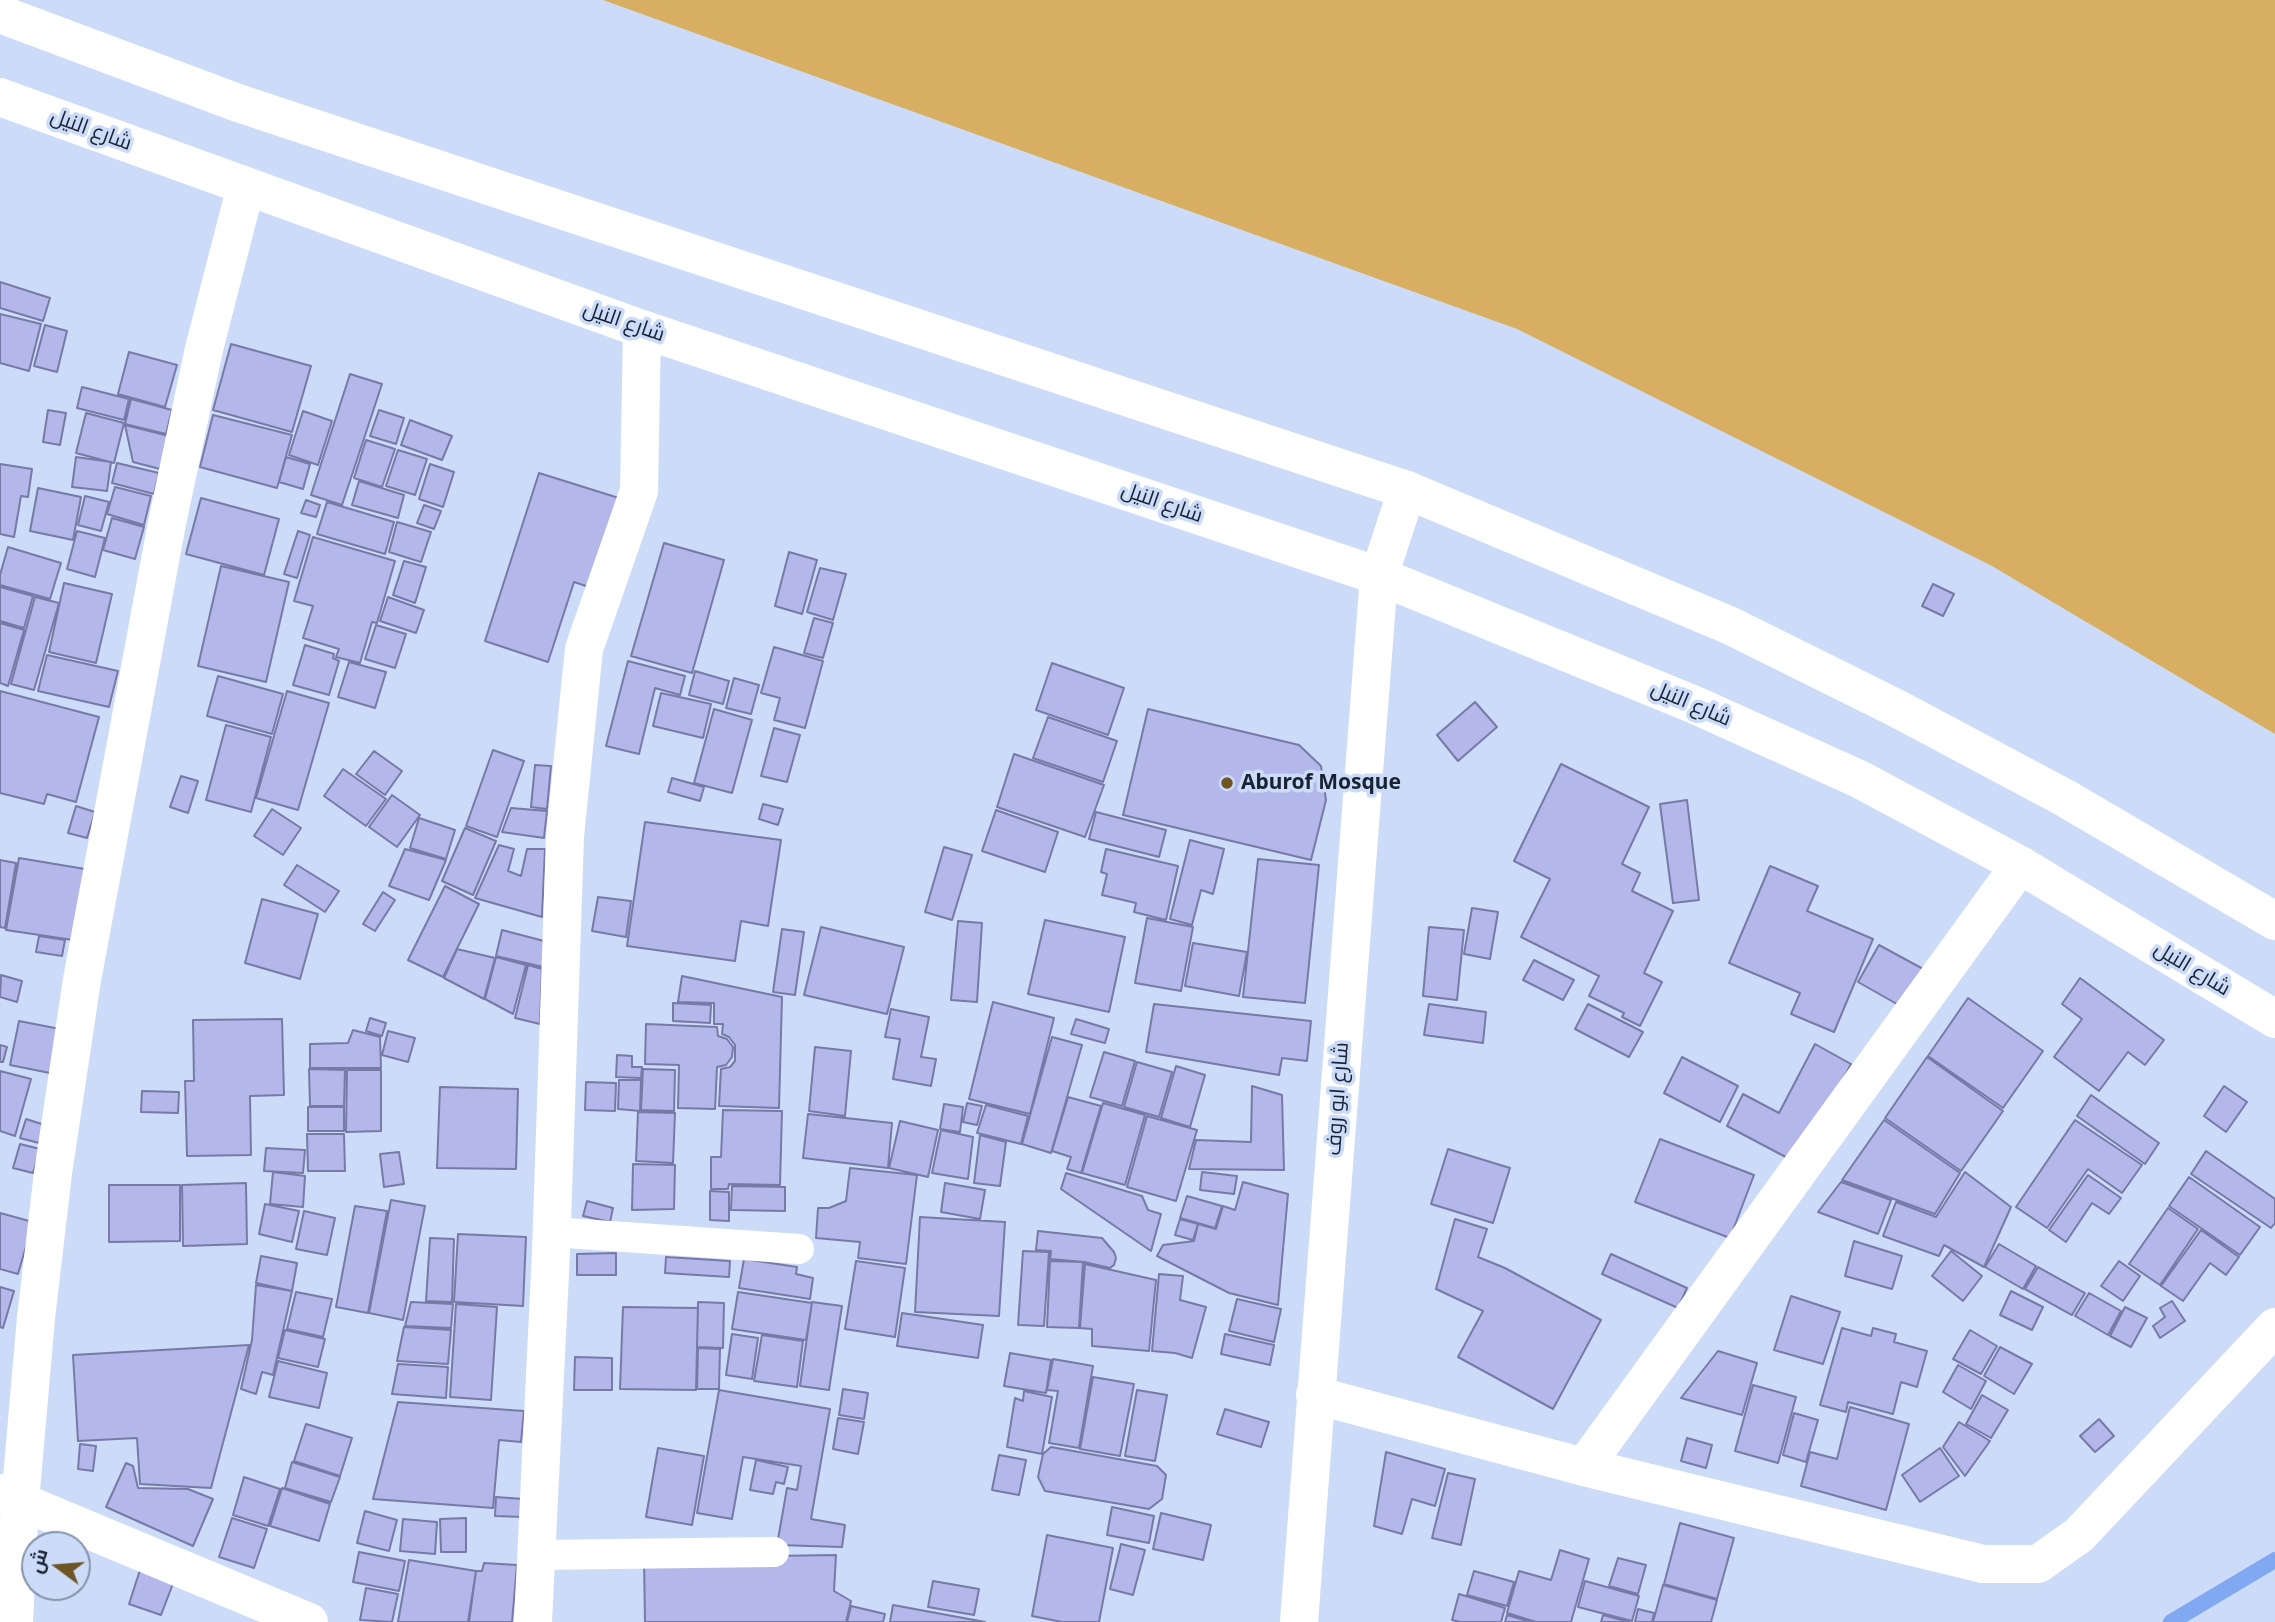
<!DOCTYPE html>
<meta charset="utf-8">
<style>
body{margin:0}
#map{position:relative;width:2275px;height:1622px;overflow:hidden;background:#ccdcf8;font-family:"Noto Sans",Cairo,sans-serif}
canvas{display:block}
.north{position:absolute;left:21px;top:1531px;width:70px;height:70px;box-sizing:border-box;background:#ccdcf8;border:2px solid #8492a9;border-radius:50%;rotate:286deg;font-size:19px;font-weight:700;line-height:28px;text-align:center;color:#192233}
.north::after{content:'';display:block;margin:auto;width:24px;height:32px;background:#6e5526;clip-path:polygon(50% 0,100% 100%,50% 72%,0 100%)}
</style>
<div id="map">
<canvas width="2275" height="1622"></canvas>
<div class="north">ش</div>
</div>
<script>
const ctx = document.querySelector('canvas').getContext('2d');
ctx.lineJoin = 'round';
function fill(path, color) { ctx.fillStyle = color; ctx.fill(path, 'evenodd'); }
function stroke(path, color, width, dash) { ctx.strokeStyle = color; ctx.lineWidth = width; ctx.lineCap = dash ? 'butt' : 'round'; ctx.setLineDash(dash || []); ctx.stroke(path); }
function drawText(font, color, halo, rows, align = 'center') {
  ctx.font = font + ' "Noto Sans",Cairo,sans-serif'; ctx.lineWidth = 7; ctx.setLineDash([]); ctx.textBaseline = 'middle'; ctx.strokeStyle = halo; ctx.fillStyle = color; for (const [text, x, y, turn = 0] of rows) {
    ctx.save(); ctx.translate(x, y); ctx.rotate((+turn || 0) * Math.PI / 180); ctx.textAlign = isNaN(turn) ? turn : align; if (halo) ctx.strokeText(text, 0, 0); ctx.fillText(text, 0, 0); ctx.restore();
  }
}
const green = new Path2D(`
 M603,0H2275V734L1992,566L1517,329Z`);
const stream = new Path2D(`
 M2171,1622L2275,1560`);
const building = new Path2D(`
 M0,282L50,298L43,321L0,308Z
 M0,314L41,324L29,371L0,363Z
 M45,325L67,331L57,372L34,366Z
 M231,344L311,366L292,432L213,410Z
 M129,352L177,365L165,407L118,394Z
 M350,374L382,384L342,505L311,495Z
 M82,387L129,399L124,420L77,408Z
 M131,399L172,410L166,434L125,424Z
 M48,410L66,413L60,445L43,442Z
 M379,410L404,418L396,444L370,436Z
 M303,411L332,421L318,465L289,455Z
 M86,413L124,423L114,463L76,453Z
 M213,415L292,435L277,488L200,467Z
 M410,420L452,436L442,460L401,445Z
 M125,425L169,436L160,469L133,462Z
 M366,440L395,449L382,487L354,478Z
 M398,450L427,459L415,495L386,486Z
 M76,457L111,462L107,491L72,487Z
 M286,457L310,464L303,489L279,482Z
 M117,463L159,473L154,494L112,483Z
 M0,464L32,469L28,497L21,496L14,537L0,534Z
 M430,464L454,472L443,507L419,499Z
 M539,473L622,499L592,588L574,582L548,662L485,641Z
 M359,481L404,495L398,518L352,505Z
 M115,487L151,496L144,525L107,514Z
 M38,488L81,497L73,540L30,531Z
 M85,496L109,502L101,531L78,525Z
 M201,498L279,519L264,575L186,554Z
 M306,500L320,505L316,517L301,513Z
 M327,502L394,522L385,554L317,534Z
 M424,505L441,511L434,529L417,523Z
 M112,518L144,527L135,559L103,550Z
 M397,522L431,532L421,562L389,552Z
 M77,531L105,538L95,577L67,569Z
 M298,531L310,535L297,578L284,574Z
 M313,537L395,561L377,623L372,622L360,663L336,657L339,649L303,638L313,606L294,601Z
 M664,543L724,560L692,673L631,656Z
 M8,547L61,563L50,599L0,585V575Z
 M789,552L817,560L802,614L775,606Z
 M404,561L426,567L415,603L393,595Z
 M221,566L289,582L266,682L198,666Z
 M820,568L846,574L833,620L807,612Z
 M64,583L112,594L96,663L49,652Z
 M1933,584L1954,594L1943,616L1922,606Z
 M0,587L33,596L24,628L0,621Z
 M35,597L59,603L34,690L11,684Z
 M388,597L424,610L416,633L380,621Z
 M814,618L833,623L823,658L804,653Z
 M0,623L24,630L8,686L0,683Z
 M376,625L406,634L395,668L365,659Z
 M305,645L334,654L333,658L339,661L329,695L293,685Z
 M774,647L823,661L805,728L774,720L780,698L761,693Z
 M47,655L118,671L109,707L38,691Z
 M628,661L685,676L680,695L655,688L639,754L606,746Z
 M349,662L386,672L375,708L338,697Z
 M1052,663L1124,688L1108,735L1036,710Z
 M695,671L729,681L723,704L689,695Z
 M218,676L283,694L272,734L207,716Z
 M734,678L759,685L751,714L726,708Z
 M0,691L99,717L76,802L47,794L44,804L0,793Z
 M287,691L329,703L298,810L256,798Z
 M661,693L711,704L703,738L653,726Z
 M1475,702L1497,727L1458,761L1437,735Z
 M714,709L752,720L732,793L694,783Z
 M1148,709L1299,745L1321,766L1326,800L1311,860L1123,815Z
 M1048,717L1117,741L1103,782L1033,758Z
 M226,725L271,737L251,812L206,800Z
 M774,728L800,735L787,782L761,776Z
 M493,750L524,761L497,837L466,826Z
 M374,751L402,771L385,795L356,774Z
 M1014,754L1104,785L1085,837L997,807Z
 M1561,764L1649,807L1622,864L1640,873L1632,891L1673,911L1644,973L1662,982L1640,1026L1622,1017L1624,1013L1589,996L1599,976L1521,937L1550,879L1514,861Z
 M535,765L551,766L547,809L531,807Z
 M343,769L386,799L366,826L324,796Z
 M181,776L198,781L188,813L170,807Z
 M672,778L704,787L700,801L668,792Z
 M392,795L420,815L397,847L369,827Z
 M1687,800L1699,900L1673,903L1660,804Z
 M763,804L783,809L778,825L759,819Z
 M76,806L95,812L87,838L68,833Z
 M511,808L547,811L544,838L502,832Z
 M272,809L301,828L283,855L254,836Z
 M996,810L1058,832L1045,872L982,851Z
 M1096,812L1166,830L1159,857L1089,839Z
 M419,818L455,830L446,859L410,848Z
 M645,822L781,840L768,926L741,921L735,961L627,946Z
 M465,828L496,841L473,895L442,881Z
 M1190,840L1224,849L1213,894L1201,890L1192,925L1170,919Z
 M499,845L514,849L508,871L521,876L527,849H545L542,917L475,898Z
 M944,847L972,855L952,920L925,912Z
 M405,849L446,860L429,900L389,886Z
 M1106,849L1178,866L1166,920L1134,912L1136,903L1102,895L1107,874L1101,872Z
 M19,858L85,869L73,940L6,930Z
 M1258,859L1319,865L1305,1003L1243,997Z
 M0,860L16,863L5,928L0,927Z
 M297,865L339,891L325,912L284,885Z
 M1770,866L1818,886L1807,911L1873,939L1834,1032L1791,1014L1800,993L1729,963Z
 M445,886L479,904L443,977L408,960Z
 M383,892L395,900L375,931L363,924Z
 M598,897L631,901L626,937L592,931Z
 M262,899L318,914L300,979L245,963Z
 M1472,908L1498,912L1490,959L1464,954Z
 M1147,918L1193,927L1181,991L1135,983Z
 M1045,920L1125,937L1109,1012L1028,994Z
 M958,921L982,923L977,1002L951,1000Z
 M821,927L904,947L887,1014L804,995Z
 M1429,927L1464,930L1457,1000L1423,996Z
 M782,929L804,932L795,995L773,992Z
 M502,930L544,941L543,967L496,956Z
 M39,936L65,940L62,956L36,952Z
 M1193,943L1247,952L1239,996L1185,986Z
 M1879,945L1925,970L1904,1008L1858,982Z
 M457,949L495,958L484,999L444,978Z
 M496,957L526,965L513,1014L485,999Z
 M1534,960L1574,980L1563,1000L1523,980Z
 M528,965L542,969L540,1024L515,1018Z
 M1,975L22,981L17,1002L0,997Z
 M682,976L782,997L779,1108L719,1106L721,1069L730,1067L735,1061V1045L729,1037L722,1034L723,1024H714V1003L678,1002Z
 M2080,978L2164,1040L2145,1065L2128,1052L2099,1091L2054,1057L2082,1019L2062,1004Z
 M1968,998L2043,1051L2003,1108L1928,1056Z
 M993,1002L1054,1018L1030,1114L969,1099Z
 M673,1003L711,1005L710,1023L673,1021Z
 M1154,1004L1311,1021L1307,1061L1282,1058L1279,1075L1146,1052Z
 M1429,1004L1486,1012L1483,1043L1424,1035Z
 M1588,1004L1643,1032L1629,1057L1575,1029Z
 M891,1009L929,1017L921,1057L936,1059L931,1086L893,1079L900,1039L885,1037Z
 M370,1018L386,1023L382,1036L366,1031Z
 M282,1019L284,1095L250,1096L251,1155L187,1156L185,1081H194L193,1020Z
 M1076,1019L1109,1029L1105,1043L1071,1034Z
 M19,1021L60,1029L50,1073L10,1065Z
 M646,1024L717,1027L718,1036L727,1039L733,1047L732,1057L726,1065L717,1067L715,1109L678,1108L679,1065L645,1064Z
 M353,1030L380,1037L381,1068H310V1044L348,1043Z
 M388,1031L415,1038L408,1062L382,1055Z
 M1052,1037L1082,1045L1051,1153L1022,1144Z
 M1815,1044L1851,1064L1799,1164L1727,1126L1743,1094L1779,1113Z
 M0,1045L7,1047L3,1062H0Z
 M815,1047L851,1051L845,1116L809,1111Z
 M1104,1052L1135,1061L1122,1106L1090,1097Z
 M617,1055L632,1056V1067H642L641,1078L616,1077Z
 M1682,1057L1738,1086L1720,1122L1664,1093Z
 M1927,1057L2003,1111L1961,1171L1885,1118Z
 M1137,1062L1172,1072L1159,1117L1124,1107Z
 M1176,1066L1205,1075L1190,1127L1161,1118Z
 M309,1069L345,1070L344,1106H310Z
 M643,1069L675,1070L674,1111L641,1110Z
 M347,1070H381V1131L346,1132Z
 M0,1071L31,1079L15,1136L0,1131Z
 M619,1080H641L640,1111L618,1109Z
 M586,1082L616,1083L615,1111L585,1110Z
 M1252,1086L1282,1095L1284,1170L1189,1169L1196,1140L1251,1142Z
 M2224,1086L2247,1102L2226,1132L2204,1116Z
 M440,1087L518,1089L516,1169L437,1168Z
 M142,1091L179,1092L178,1113L141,1112Z
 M2091,1095L2159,1143L2145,1164L2077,1116Z
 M1068,1097L1101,1106L1081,1173L1067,1169L1071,1157L1052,1151Z
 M967,1103L982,1106L977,1125L963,1122Z
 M1103,1103L1145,1115L1125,1185L1082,1173Z
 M944,1104L963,1107L960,1132L940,1129Z
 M986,1105L1028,1116L1021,1144L977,1133Z
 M308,1107H344V1131H308Z
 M723,1110L782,1111L780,1185L729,1184L728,1189H711V1157H721Z
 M638,1112L675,1113L673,1163L636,1161Z
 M808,1114L892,1123L888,1168L803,1158Z
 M1147,1116L1197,1130L1176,1201L1127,1187Z
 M26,1119L45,1125L39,1143L20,1138Z
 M1884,1120L1960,1173L1935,1214L1842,1180Z
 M2075,1120L2142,1165L2122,1193L2088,1169L2047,1228L2016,1207Z
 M900,1121L938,1130L928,1177L889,1168Z
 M941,1130L973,1137L968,1179L932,1173Z
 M307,1134H344L345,1171H308Z
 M980,1135L1006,1142L1000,1186L974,1183Z
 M1660,1139L1754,1175L1730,1238L1635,1202Z
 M20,1144L40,1149L33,1173L13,1168Z
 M266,1148L305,1150L303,1173L264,1171Z
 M1448,1149L1510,1168L1493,1223L1431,1204Z
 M2206,1151L2275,1199V1223L2271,1228L2191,1174Z
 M399,1152L404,1184L384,1187L380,1154Z
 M633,1164L675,1165L674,1209L632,1210Z
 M850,1168L917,1175L906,1264L858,1258L860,1242L816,1238L818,1208H829L846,1201Z
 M273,1172L305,1176L303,1207L270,1204Z
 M1202,1172L1237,1176L1234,1194L1200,1190Z
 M1965,1172L2011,1207L1984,1267L1944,1245L1939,1256L1883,1236L1896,1202L1936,1217Z
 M1066,1173L1142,1196L1148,1210L1161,1214L1151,1251L1061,1189Z
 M2088,1175L2121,1198L2109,1214L2092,1203L2066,1242L2049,1230Z
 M2189,1177L2260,1227L2240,1255L2169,1206Z
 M1243,1182L1288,1194L1278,1305L1229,1293L1157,1256L1163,1245L1194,1241L1198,1224L1216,1229L1223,1206L1235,1210Z
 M1841,1182L1891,1200L1878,1234L1818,1212Z
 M246,1183L247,1244L183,1246L182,1185Z
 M945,1183L985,1190L980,1219L941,1212Z
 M109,1185H180V1241L109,1242Z
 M732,1186L785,1187V1211L731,1210Z
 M710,1191L729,1192V1221L710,1220Z
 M1187,1196L1222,1206L1215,1228L1180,1218Z
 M391,1200L425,1206L403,1320L369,1313Z
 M587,1201L613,1208L610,1222L583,1216Z
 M265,1204L299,1211L292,1242L259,1234Z
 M355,1206L387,1211L368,1313L336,1307Z
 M2168,1208L2198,1229L2160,1285L2129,1264Z
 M304,1211L335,1218L327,1255L296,1249Z
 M0,1213L33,1222L18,1274L0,1269Z
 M920,1217L1005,1222L999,1316L915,1312Z
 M1180,1219L1198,1224L1193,1240L1175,1235Z
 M1455,1219L1487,1229L1478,1257L1505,1268L1601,1320L1553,1409L1458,1357L1483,1311L1436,1289Z
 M2201,1230L2239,1257L2226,1275L2210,1263L2183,1301L2161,1286Z
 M1038,1231L1102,1238L1114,1252L1116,1258L1114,1265L1110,1268L1084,1262L1050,1259L1051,1251L1036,1250Z
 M458,1234L526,1237L523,1306L454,1302Z
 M430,1238L454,1239L452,1302L426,1301Z
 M1854,1241L1902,1256L1892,1289L1845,1276Z
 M1999,1244L2036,1266L2023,1289L1985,1267Z
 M1023,1251L1049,1252L1044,1326L1018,1325Z
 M1951,1251L1982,1276L1963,1301L1932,1276Z
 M616,1253V1275H577V1254Z
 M1611,1254L1687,1288L1678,1308L1602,1274Z
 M261,1256L297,1263L292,1291L256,1283Z
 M666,1257L730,1261L729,1277L665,1273Z
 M744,1259L797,1267L796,1274L813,1278L810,1299L739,1288Z
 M856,1261L905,1268L895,1337L845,1329Z
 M1050,1261L1083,1262L1079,1328L1047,1327Z
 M2119,1261L2140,1276L2123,1301L2101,1286Z
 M1085,1264L1156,1280L1149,1351L1092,1346V1329L1080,1328Z
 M2038,1267L2085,1293L2072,1315L2025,1289Z
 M1159,1274L1183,1276L1180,1300L1206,1307L1192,1358L1175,1353L1152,1351Z
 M256,1285L292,1291L273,1375L262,1372L256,1394L241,1389L252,1340Z
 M0,1287L14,1291L3,1328L0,1327Z
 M2011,1291L2043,1307L2032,1330L2000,1315Z
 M296,1292L332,1299L323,1337L287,1329Z
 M738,1292L812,1303L806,1340L732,1329Z
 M2089,1293L2121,1311L2108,1335L2075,1316Z
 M1791,1296L1840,1312L1823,1364L1774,1350Z
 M1237,1299L1281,1309L1274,1342L1229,1331Z
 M2172,1301L2185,1321L2160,1338L2153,1326L2165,1317L2160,1308Z
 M411,1302L453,1304L451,1328L405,1326Z
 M698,1302L724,1303L723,1348L697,1347Z
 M812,1302L842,1306L829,1390L800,1386Z
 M456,1304L497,1307L491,1400L450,1397Z
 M623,1307L698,1308L696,1390L620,1389Z
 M2125,1307L2147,1318L2131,1347L2110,1336Z
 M902,1313L983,1325L978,1358L897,1346Z
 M404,1327L451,1330L448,1364L397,1361Z
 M1842,1328L1871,1336L1873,1328L1896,1334L1894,1342L1927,1351L1917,1387L1901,1382L1893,1414L1848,1402L1846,1412L1820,1405Z
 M285,1330L325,1339L318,1367L278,1358Z
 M1970,1330L1997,1346L1981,1374L1953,1359Z
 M732,1334L758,1338L752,1379L726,1375Z
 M1225,1334L1274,1345L1270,1365L1221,1354Z
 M762,1335L803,1341L797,1387L754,1381Z
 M249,1345L211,1488L140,1484L137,1438L78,1441L73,1355Z
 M2000,1347L2032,1364L2014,1394L1984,1376Z
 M698,1348L720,1349L719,1389H697Z
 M1718,1351L1757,1363L1742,1415L1681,1398Z
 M1010,1353L1051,1360L1046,1393L1004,1386Z
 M575,1357L612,1358V1390H574Z
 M1053,1359L1093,1366L1079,1448L1049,1443L1058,1391L1047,1390Z
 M278,1361L327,1373L319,1408L269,1397Z
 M398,1364L448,1367L446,1398L392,1394Z
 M1958,1365L1986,1381L1971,1409L1943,1392Z
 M1093,1377L1134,1384L1120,1456L1080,1449Z
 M1753,1385L1796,1397L1778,1463L1735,1451Z
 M843,1389L868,1393L864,1419L839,1415Z
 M719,1390L830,1409L811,1519L845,1525L842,1547L777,1545L787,1488L797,1490L801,1466L743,1457L732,1519L697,1513Z
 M1137,1390L1167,1395L1155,1461L1125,1456Z
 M1024,1391L1052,1397L1042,1454L1007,1447L1015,1398L1023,1401Z
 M1982,1395L2008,1410L1991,1438L1966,1424Z
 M398,1402L524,1411L521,1442L499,1440L493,1508L373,1499Z
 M1850,1407L1909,1424L1886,1510L1801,1486L1810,1452L1837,1459Z
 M1225,1409L1269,1422L1261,1447L1217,1434Z
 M1794,1413L1818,1420L1806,1462L1783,1455Z
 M838,1418L864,1422L858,1454L833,1449Z
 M2099,1419L2114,1436L2095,1452L2080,1436Z
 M1959,1422L1990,1441L1965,1476L1943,1447Z
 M306,1424L352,1438L340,1476L294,1461Z
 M1687,1438L1712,1445L1706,1468L1681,1461Z
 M80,1444L96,1446L93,1471L78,1469Z
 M1051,1447L1157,1466L1166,1475L1162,1499L1149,1509L1045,1491L1038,1477L1043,1454Z
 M658,1448L704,1456L692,1525L646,1517Z
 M1940,1448L1959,1476L1920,1502L1902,1475Z
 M1386,1452L1445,1469L1435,1506L1412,1499L1402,1534L1374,1526Z
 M999,1455L1026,1460L1019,1495L992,1490Z
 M756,1460L788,1467L784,1484L776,1482L773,1494L750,1490Z
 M292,1462L340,1477L331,1502L285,1488Z
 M126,1463L133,1466L138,1488L188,1489L213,1499L193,1546L106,1507Z
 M1448,1473L1475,1479L1461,1545L1432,1538Z
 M244,1477L280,1489L268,1526L233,1515Z
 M282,1488L330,1504L319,1541L270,1526Z
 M496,1497L524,1499L523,1517L495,1516Z
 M1112,1507L1154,1516L1149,1543L1107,1535Z
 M365,1511L397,1520L389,1551L357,1543Z
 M1161,1513L1211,1525L1203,1560L1153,1549Z
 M232,1518L267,1529L254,1568L219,1557Z
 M466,1518V1552H441L440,1519Z
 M403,1519L437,1522L435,1554L400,1551Z
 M1680,1523L1734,1538L1717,1599L1664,1584Z
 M1047,1535L1113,1548L1099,1622H1062L1032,1616Z
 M1121,1544L1145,1550L1133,1595L1110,1589Z
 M1560,1550L1589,1559L1571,1622H1536L1507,1613L1519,1571L1551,1580Z
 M359,1552L405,1561L399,1591L353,1582Z
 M836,1555L834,1591L851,1601L846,1622H645L644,1558Z
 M1618,1558L1646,1565L1638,1594L1609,1586Z
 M409,1560L476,1571L468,1622H398Z
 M484,1563L517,1565L512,1622H469L476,1571H482Z
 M140,1570L174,1581L161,1615L129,1604Z
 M1474,1571L1514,1582L1507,1606L1467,1595Z
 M933,1581L979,1589L974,1615L928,1607Z
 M1585,1581L1639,1596L1632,1621L1578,1607Z
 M1663,1585L1717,1600L1711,1622H1653Z
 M366,1588L398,1594L392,1622L360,1620Z
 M1459,1594L1505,1608L1501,1622H1460L1452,1620Z
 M893,1605L985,1622H890Z
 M851,1606L885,1614L883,1622H847Z
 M1638,1609L1654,1613L1652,1622H1635Z
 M1507,1615L1531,1622H1505Z
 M1603,1615L1629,1622H1601Z`);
const service = new Path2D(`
 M552,1232L799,1249
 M536,1555L774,1552`);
const minor = new Path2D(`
 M1315,1395L1584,1467L1983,1564H2038L2079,1535L2275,1327
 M1584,1467L2020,865
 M0,1493L309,1622
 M14,1622L20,1501L36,1318L53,1173L82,980L167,523L204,349L246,186
 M533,1622L551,1252L565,836L584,649L639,491L642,329`);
const tertiary = new Path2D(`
 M1299,1622L1379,576L1407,490`);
const primary = new Path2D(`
 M0,14L238,103L1407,490L1731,626L1898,709L2065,798L2275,921
 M0,97L642,329L1379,576L1695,705L1859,779L2020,865L2275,1019`);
const markers = [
 [1227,783,7,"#6e5526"]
];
const streetNames = [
 ["شارع النيل",91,130,20],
 ["شارع النيل",624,322,19],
 ["شارع النيل",1162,503,19],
 ["شارع النيل",1691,704,23],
 ["شارع النيل",2192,969,31],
 ["شارع ابو روف",1338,1099,-86]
];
const poiNames = [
 ["Aburof Mosque",1241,783]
];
fill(green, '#d8af62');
stroke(stream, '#81a9f1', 16);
fill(building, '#b4b7e9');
stroke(building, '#7779a7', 2);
stroke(service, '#fff', 30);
stroke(minor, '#fff', 38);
stroke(tertiary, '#fff', 38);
stroke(primary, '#fff', 38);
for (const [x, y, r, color] of markers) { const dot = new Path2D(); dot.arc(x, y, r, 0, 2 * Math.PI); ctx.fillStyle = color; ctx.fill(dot); stroke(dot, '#ccdcf8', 2.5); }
drawText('21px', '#192233', '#ccdcf8', streetNames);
drawText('bold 21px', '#192233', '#ccdcf8', poiNames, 'left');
</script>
